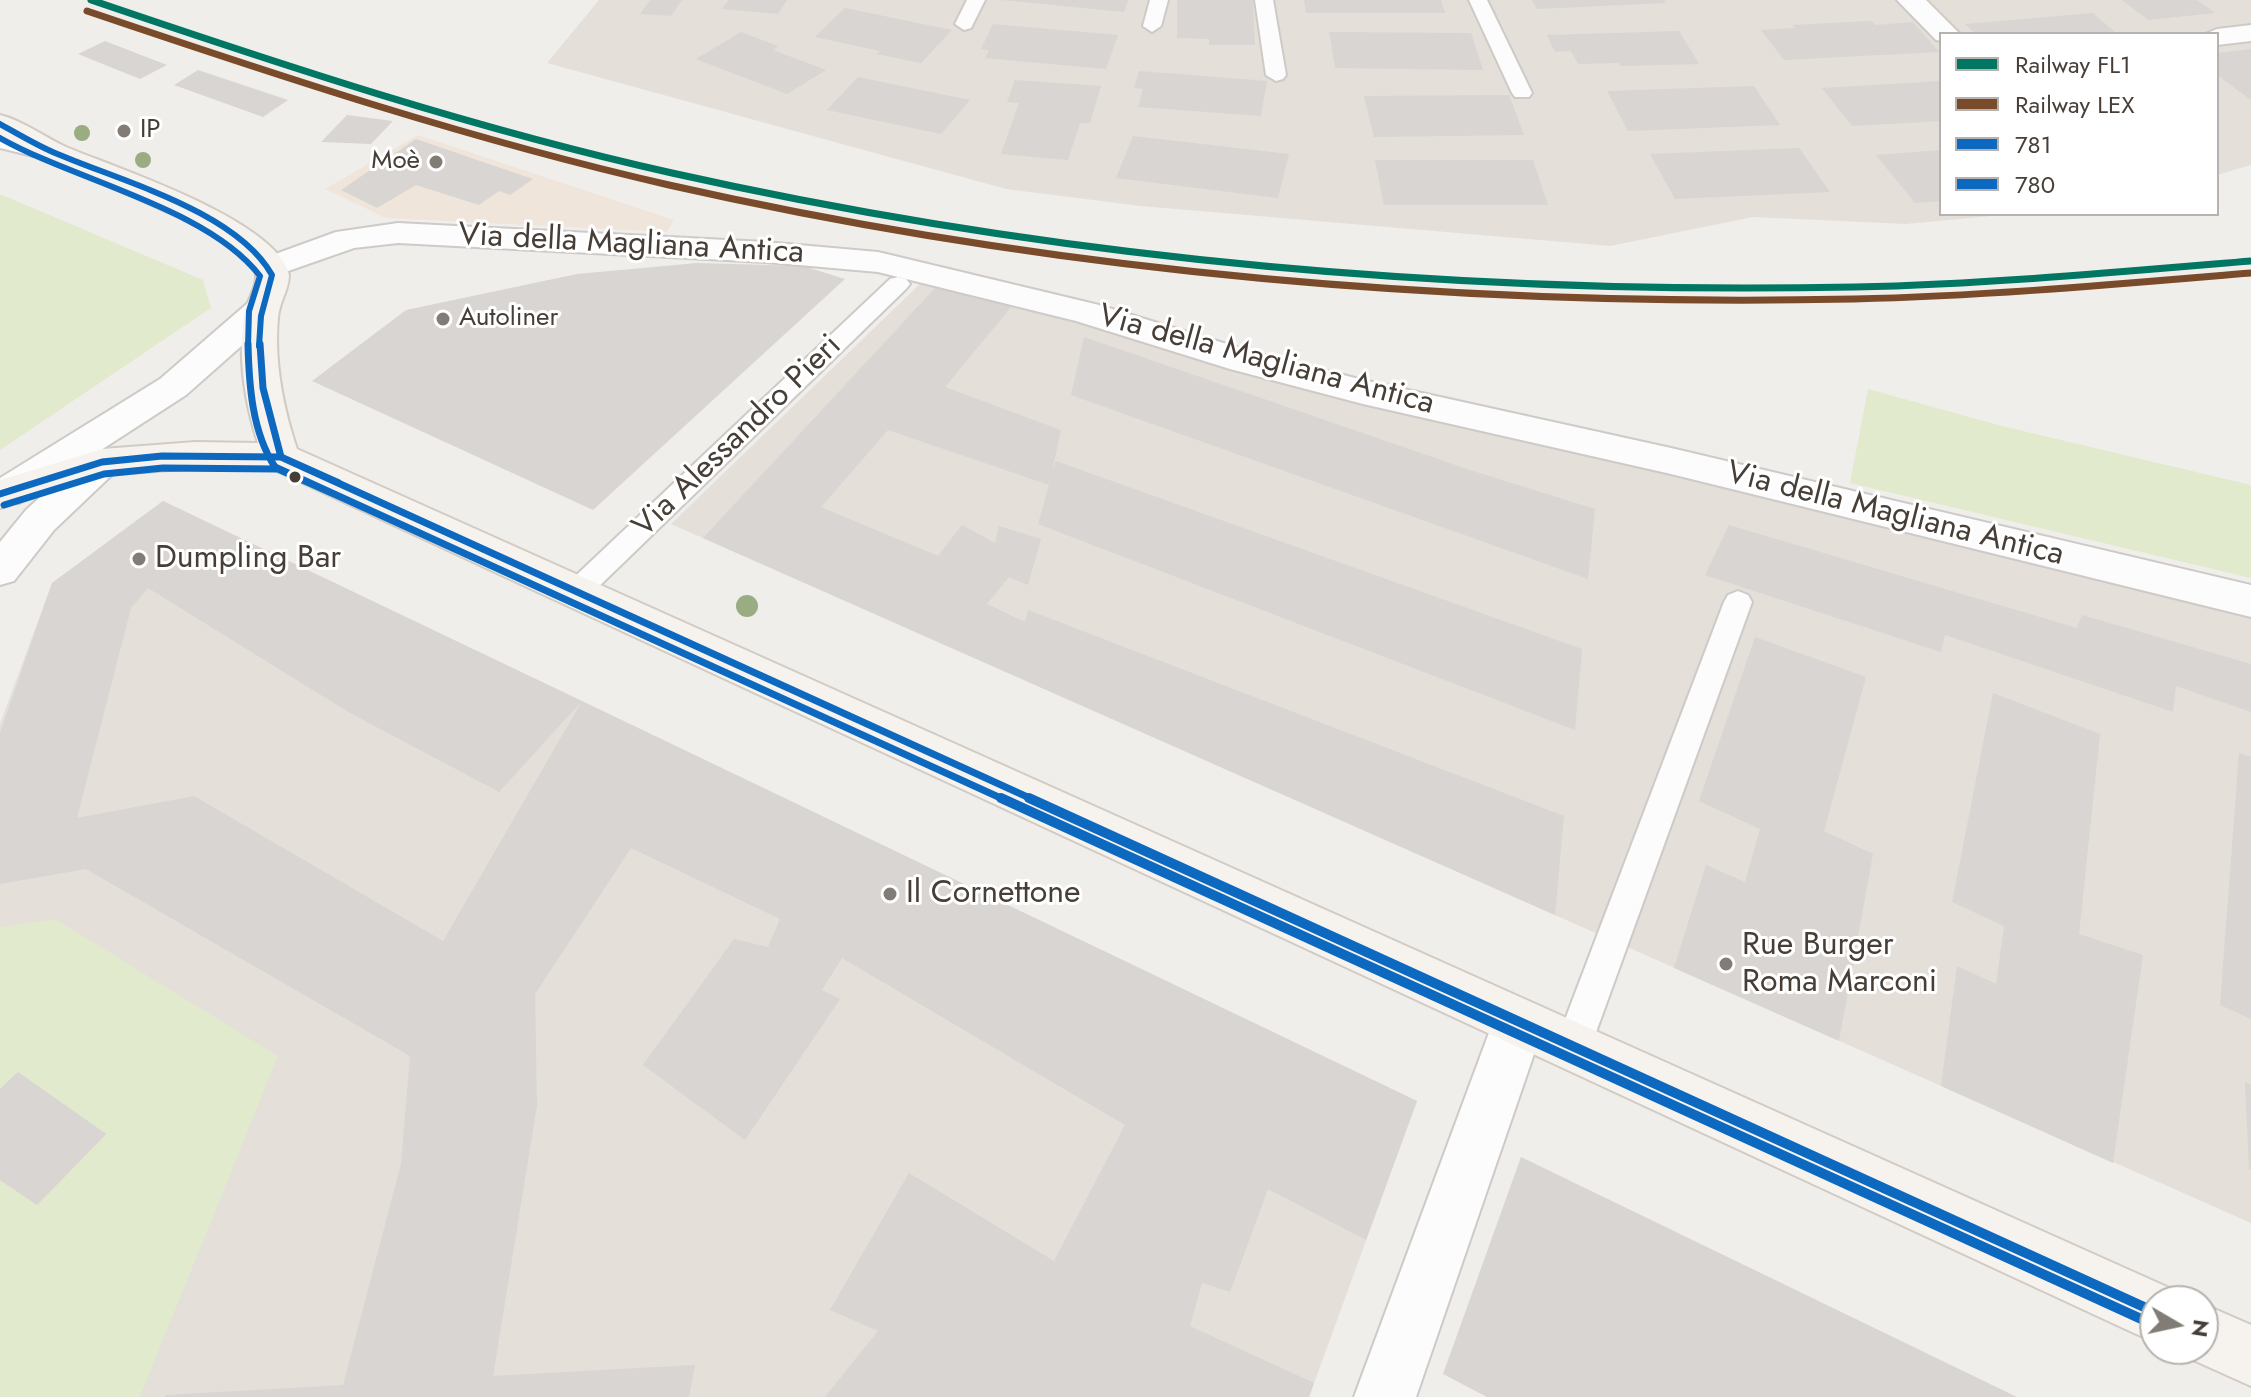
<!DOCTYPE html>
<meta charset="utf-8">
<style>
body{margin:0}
#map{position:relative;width:2251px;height:1397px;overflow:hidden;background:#f0eeeb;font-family:Jost,sans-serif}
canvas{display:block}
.legend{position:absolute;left:1939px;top:32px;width:280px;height:184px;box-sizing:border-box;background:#fff;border:2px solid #b5b2af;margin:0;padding:10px 14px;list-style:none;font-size:24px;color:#463e37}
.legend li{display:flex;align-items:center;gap:16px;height:40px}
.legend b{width:40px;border:2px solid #b5b2af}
.north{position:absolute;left:2139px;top:1285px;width:80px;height:80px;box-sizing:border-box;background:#fff;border:2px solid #b5b2af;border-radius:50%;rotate:99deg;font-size:22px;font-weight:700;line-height:32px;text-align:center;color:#463e37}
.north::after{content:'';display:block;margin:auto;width:28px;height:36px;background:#827c76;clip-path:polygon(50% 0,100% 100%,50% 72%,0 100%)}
</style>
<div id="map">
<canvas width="2251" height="1397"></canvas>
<ul class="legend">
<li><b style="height:10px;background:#007663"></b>Railway FL1</li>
<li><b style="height:10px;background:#7a4b2a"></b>Railway LEX</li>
<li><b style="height:10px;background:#0c69bf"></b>781</li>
<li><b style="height:10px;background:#0c69bf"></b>780</li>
</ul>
<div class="north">N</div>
</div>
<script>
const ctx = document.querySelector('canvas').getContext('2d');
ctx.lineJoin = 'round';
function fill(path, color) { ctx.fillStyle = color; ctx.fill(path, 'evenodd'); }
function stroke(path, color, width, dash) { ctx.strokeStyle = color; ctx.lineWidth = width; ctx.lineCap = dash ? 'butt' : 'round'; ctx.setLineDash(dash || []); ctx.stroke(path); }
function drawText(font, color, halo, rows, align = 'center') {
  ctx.font = font + ' Jost,sans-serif'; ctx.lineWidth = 6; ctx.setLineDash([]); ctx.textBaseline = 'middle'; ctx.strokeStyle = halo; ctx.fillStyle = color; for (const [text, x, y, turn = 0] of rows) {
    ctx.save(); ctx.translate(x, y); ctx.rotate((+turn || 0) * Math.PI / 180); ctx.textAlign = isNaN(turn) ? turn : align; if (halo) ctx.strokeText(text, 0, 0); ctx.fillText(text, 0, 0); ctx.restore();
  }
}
const residential = new Path2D(`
 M599,0H2251V165L2217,175V34H1941V214H2013L1906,224L1753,217L1610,246L1141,206L1006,189L547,63Z
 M925,279L2251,614V1223L671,524Z
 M163,501L1417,1101L1309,1397H0V724L52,583Z`);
const commercial = new Path2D(`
 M418,135L674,220L667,232L386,218L325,189Z`);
const green = new Path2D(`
 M0,194L203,280L211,308L0,450Z
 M1868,389L2002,426L2251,485V578L1850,483Z
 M55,919L278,1056L140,1397H0V1180L37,1205L106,1134L18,1072L0,1089V927Z`);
const building = new Path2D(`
 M650,0H682L671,16L640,14Z
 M729,0H787L778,14L722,9Z
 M1002,0H1128L1124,12Z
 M1177,0H1253L1255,45H1209V39L1177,38Z
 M1304,0H1441L1445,13H1306Z
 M1532,0H1664L1666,3L1537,9Z
 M2122,0H2197L2215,13L2148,20Z
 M845,8L952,30L921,63L876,54L880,51L815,37Z
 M2093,13L2117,34H1976L1965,24Z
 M1872,21L1875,25L1913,22L1939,52L1784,60L1761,30L1795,28L1792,25Z
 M993,24L1118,35L1106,69L985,58L989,50L981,49Z
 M1679,31L1699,64L1621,66L1619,63L1578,64L1571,51L1555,52L1547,35Z
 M741,32L778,46L773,50L826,70L787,94L696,59Z
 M1329,32L1471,33L1483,70L1335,68Z
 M105,41L167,65L140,79L78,54Z
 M2251,49V100L2217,75V53Z
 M198,70L288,100L263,117L174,85Z
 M1139,71L1267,81L1261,116L1138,107L1143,89L1134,88Z
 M858,77L970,100L941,134L827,110Z
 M1015,80L1101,86L1090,123H1080L1068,160L1001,154L1019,103L1007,102Z
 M1941,81V121L1852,126L1822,88Z
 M1754,86L1780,125L1628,131L1607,91Z
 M1509,95L1524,135L1374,137L1364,96Z
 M347,115L393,121L371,144L321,142Z
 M1133,136L1289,154L1278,198L1116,178Z
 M416,139L521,175L533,179L510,195L499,191L479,205L416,185L377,208L341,190Z
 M1799,148L1830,192L1675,199L1650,154Z
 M1941,150V201L1915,203L1876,155Z
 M1375,160H1533L1548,205H1384Z
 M697,263L803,266L845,279L593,510L312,381L406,310L577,274Z
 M936,287L1011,307L945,387L1061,430L1052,471L1056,461L1582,649L1575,730L1038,524L1049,485L888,430L821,507L938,556L962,525L995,543L999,526L1041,539L1028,585L1009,577L987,604L1025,622L1028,610L1564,816L1555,915L703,538Z
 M1084,337L1470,470L1595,509L1588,579L1071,395Z
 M163,501L582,701L499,792L350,713L148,588L131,608L77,818L194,796L443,941L582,701L1417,1101L1366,1240L1268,1189L1230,1292L1202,1283L1190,1326L1314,1383L1309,1397H825L878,1331L830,1310L909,1173L1054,1261L1125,1125L842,958L822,990L840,999L745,1140L643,1065L734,939L768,947L780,919L631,848L535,994L537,1106L493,1376L695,1365L689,1397H165V1395L343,1385L401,1164L410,1056L86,869L0,884V733L52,583Z
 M1729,525L2077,628L2082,615L2251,664V712L2176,686L2173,712L1945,635L1941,652L1705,575Z
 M1755,637L1866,677L1824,831L1873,854L1839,1041L1674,968L1706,865L1745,882L1760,829L1699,801Z
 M1993,693L2100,734L2079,934L2143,955L2113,1163L1941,1086L1957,966L1996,984L2004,926L1952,902Z
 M2239,753L2251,757V1019L2220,1005Z
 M18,1072L106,1134L37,1205L0,1180V1089Z
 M2245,1082L2251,1085V1169H2249Z
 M1521,1157L2017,1397H1487L1443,1374Z`);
const service = new Path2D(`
 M967,0H985L971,28L964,30L955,24Z
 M1150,0H1168L1161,26L1152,32L1143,26Z
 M1255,0H1273L1286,75L1283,79L1276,81L1266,75Z
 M1469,0H1487L1532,93L1529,97H1515L1512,93Z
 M898,277L906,279L910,284L906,289L588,597L578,600L568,597L564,590L568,583L890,279Z
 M1738,591L1748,595L1752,602L1591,1046L1586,1058L1573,1063L1560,1058L1555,1046L1724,602L1728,595Z`);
const minor = new Path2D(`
 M1897,0H1926L1960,34H1941V41L1936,40Z
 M2251,25V41L2217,45V34H2205L2217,29Z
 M398,223L765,242L878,252L1099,305L1253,352L1363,380L1671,448L2251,585V617L1671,474L1363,404L1230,369L1076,321L878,272L765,262L398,243L354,248L271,277L259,274L254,267L259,260L336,232Z
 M102,449L116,453L121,462L116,471L54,530L14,581L0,585V542L26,510L88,453Z
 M1519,998L1537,1005L1545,1022L1416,1397H1354L1493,1022L1501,1005Z`);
const tertiary = new Path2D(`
 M0,130L60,145L64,151L60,157L49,160L0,148Z
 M261,299L273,302L278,310L273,318L186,395L19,503L0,505V478L160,379L249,302Z`);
const secondary = new Path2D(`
 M0,115C24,121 44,137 66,147C116,168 277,220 289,275C289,290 279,302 278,318C274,362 283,407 297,449L2176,1291L2180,1301H2155V1342L2134,1333L275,470L195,468L104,475L0,508V480L102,449L195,442L258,443C245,403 238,358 244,316C245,302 257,290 256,275C253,238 79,175 43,160C28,153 14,144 0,136Z
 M2203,1304L2251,1325V1386L2182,1355L2179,1349H2203Z`);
const bus1Far2 = new Path2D(`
 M0,124C18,134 36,145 55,153C120,181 236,211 272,275L261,316L259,346`);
const bus1Far1 = new Path2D(`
 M260,344L263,388L281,457L1034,800
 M0,494L102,462L162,456L281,457L339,483`);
const bus1 = new Path2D(`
 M1029,798L2155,1312`);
const bus2Far2 = new Path2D(`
 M0,138C76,181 208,208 260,276L249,311L248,346`);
const bus2Far1 = new Path2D(`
 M248,344C249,385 252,432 275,467L1005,800
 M4,505L104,474L163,468L278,469L334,494`);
const bus2 = new Path2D(`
 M1001,798L2150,1323`);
const rail1 = new Path2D(`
 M91,0C282,65 475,129 672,173C1061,260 1457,295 1855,287C1987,284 2119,272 2251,261`);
const rail2 = new Path2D(`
 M87,11C279,76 472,140 669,185C1058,273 1456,307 1854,299C1987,296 2119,284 2251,273`);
const trees = [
 [82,133,8],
 [143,160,8],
 [747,606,11]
];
const markers = [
 [124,131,8,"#827c76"],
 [436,162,8,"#827c76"],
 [443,319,8,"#827c76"],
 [295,477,7,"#463e37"],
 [139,559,8,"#827c76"],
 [890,894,8,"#827c76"],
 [1726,964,8,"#827c76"]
];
const farPoinames = [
 ["IP",140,131],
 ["Moè",420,162,"right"],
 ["Autoliner",459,319]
];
const streetNames = [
 ["Via della Magliana Antica",631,245,3],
 ["Via della Magliana Antica",1266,361,15],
 ["Via Alessandro Pieri",738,437,-44],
 ["Via della Magliana Antica",1895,515,14]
];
const poiNames = [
 ["Dumpling Bar",155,559],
 ["Il Cornettone",906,894],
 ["Rue Burger",1742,946],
 ["Roma Marconi",1742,983]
];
fill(residential, '#e4dfd8');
fill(commercial, '#efe5db');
fill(green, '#e1eacc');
fill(building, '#d8d5d2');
stroke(service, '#cdcac7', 4);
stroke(minor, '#cdcac7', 4);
stroke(tertiary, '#cdcac7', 4);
stroke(secondary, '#d1cbc3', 4);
fill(service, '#fdfcfc');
fill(minor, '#fdfcfc');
fill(tertiary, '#fdfcfc');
fill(secondary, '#f6f3ef');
stroke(bus1Far2, '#0c69bf', 6);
stroke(bus1Far1, '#0c69bf', 7);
stroke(bus1, '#0c69bf', 10);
stroke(bus2Far2, '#0c69bf', 6);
stroke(bus2Far1, '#0c69bf', 7);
stroke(bus2, '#0c69bf', 10);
stroke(rail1, '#007663', 7);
stroke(rail2, '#7a4b2a', 7);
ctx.fillStyle = '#99ac82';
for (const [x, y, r] of trees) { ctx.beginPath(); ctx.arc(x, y, r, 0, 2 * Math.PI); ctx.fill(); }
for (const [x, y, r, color] of markers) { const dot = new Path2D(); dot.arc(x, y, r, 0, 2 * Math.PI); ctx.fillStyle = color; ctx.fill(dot); stroke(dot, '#fff', 3); }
drawText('26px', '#463e37', '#fff', farPoinames, 'left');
drawText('32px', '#463e37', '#fff', streetNames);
drawText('32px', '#463e37', '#fff', poiNames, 'left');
</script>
